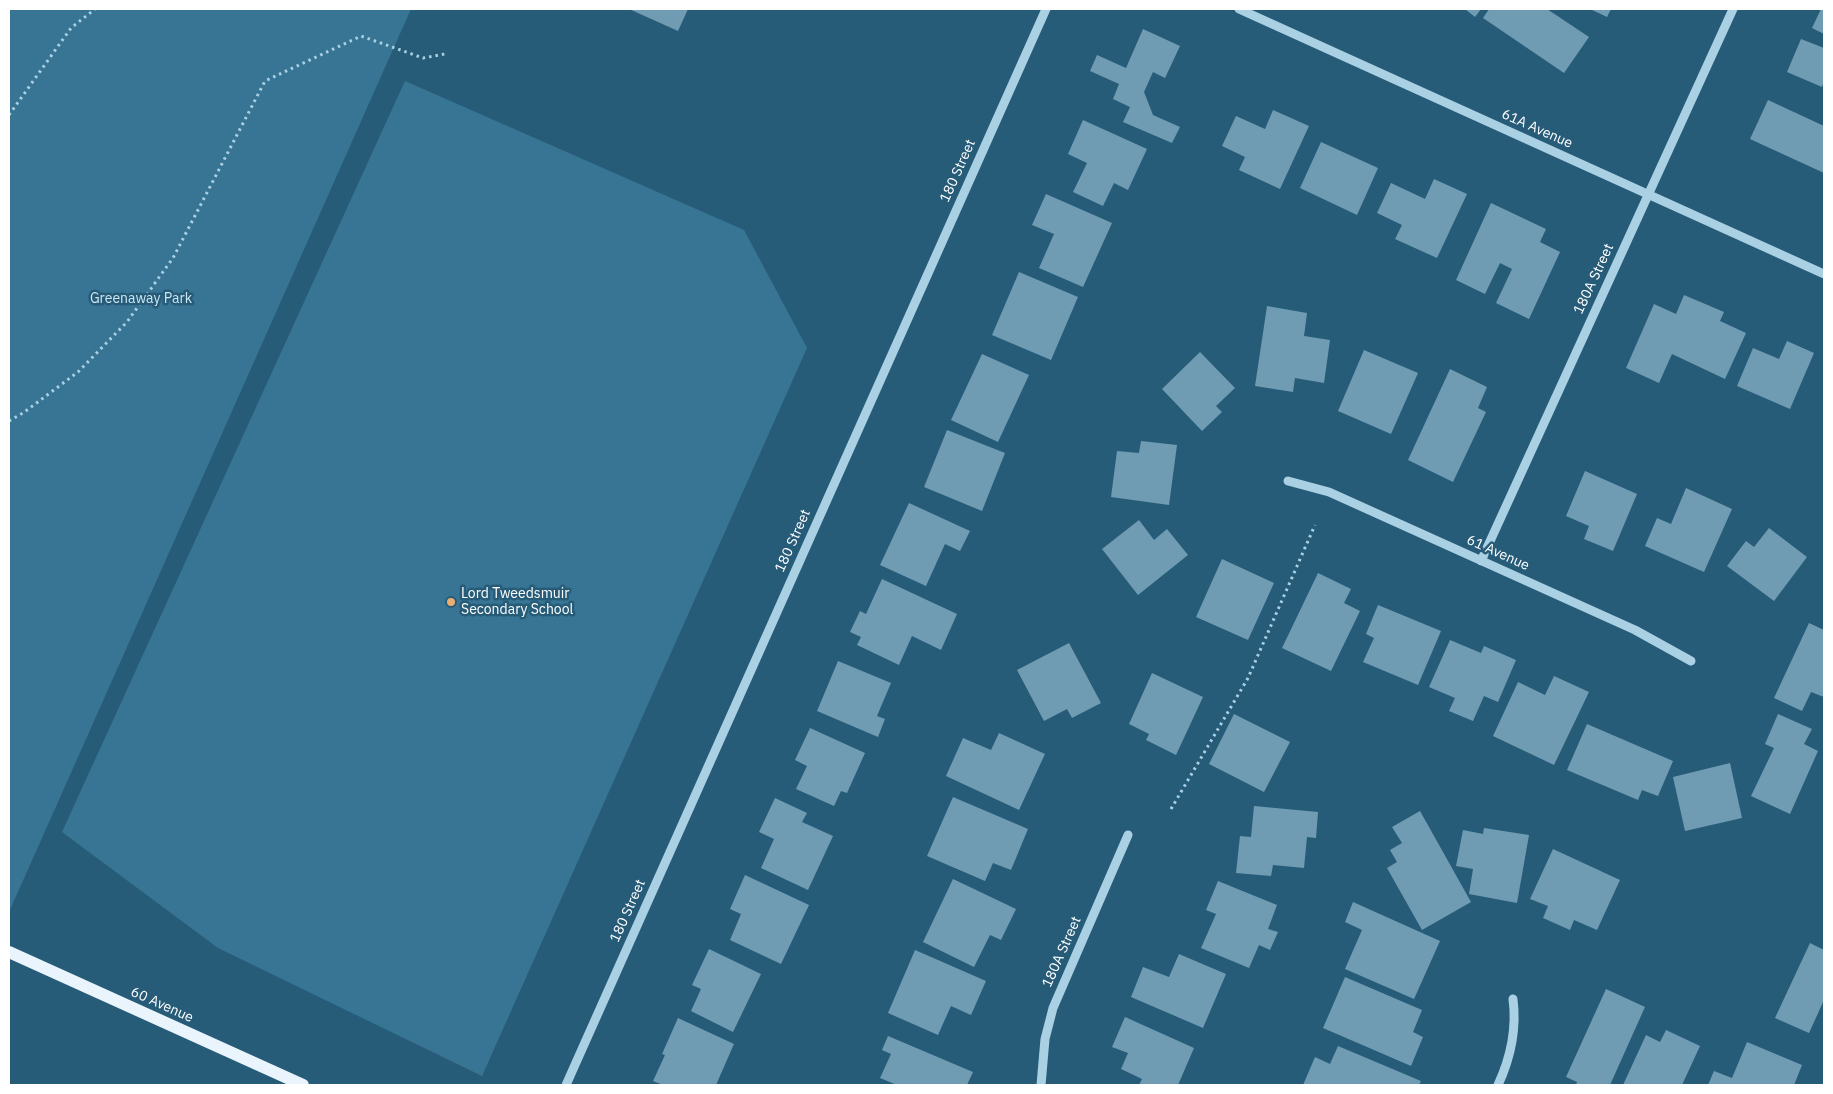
<!DOCTYPE html>
<style>
body{margin:0}
#map{position:relative;width:1833px;height:1094px;overflow:hidden;background:#275c79;font-family:"IBM Plex Sans",sans-serif}
canvas{display:block}
.frame{position:absolute;inset:0;border:10px solid #fff;pointer-events:none}
</style>
<div id="map">
<canvas width="1833" height="1094"></canvas>
<div class="frame"></div>
</div>
<script>
const ctx = document.querySelector('canvas').getContext('2d');
ctx.lineJoin = 'round';
function fill(path, color) { ctx.fillStyle = color; ctx.fill(path, 'evenodd'); }
function stroke(path, color, width, dash) { ctx.strokeStyle = color; ctx.lineWidth = width; ctx.lineCap = dash ? 'butt' : 'round'; ctx.setLineDash(dash || []); ctx.stroke(path); }
function drawText(font, color, halo, rows, align = 'center') {
  ctx.font = font + ' "IBM Plex Sans",sans-serif'; ctx.lineWidth = 5; ctx.setLineDash([]); ctx.textBaseline = 'middle'; ctx.strokeStyle = halo; ctx.fillStyle = color; for (const [text, x, y, turn = 0] of rows) {
    ctx.save(); ctx.translate(x, y); ctx.rotate((+turn || 0) * Math.PI / 180); ctx.textAlign = isNaN(turn) ? turn : align; if (halo) ctx.strokeText(text, 0, 0); ctx.fillText(text, 0, 0); ctx.restore();
  }
}
const green = new Path2D(`
 M9,9H411L9,912Z
 M405,81L744,230L807,348L482,1076L218,948L62,832Z`);
const building = new Path2D(`
 M629,9H688L678,31Z
 M1465,9H1481L1475,17Z
 M1489,9H1547L1589,37L1564,73L1483,18Z
 M1590,9H1611L1607,17Z
 M1821,9H1824V34L1812,28Z
 M1143,29L1180,46L1165,78L1153,72L1144,92L1153,115L1180,127L1172,143L1123,122L1130,107L1113,99L1119,84L1090,71L1097,55L1126,68Z
 M1801,39L1824,48V81L1822,87L1787,72Z
 M1768,100L1824,126V173L1750,139Z
 M1273,110L1309,126L1280,189L1239,170L1245,157L1222,146L1236,116L1265,129Z
 M1083,120L1147,149L1128,190L1114,183L1103,206L1073,192L1087,163L1068,154Z
 M1321,142L1378,168L1357,215L1300,188Z
 M1434,179L1467,194L1437,258L1395,239L1402,225L1377,213L1391,183L1425,199Z
 M1046,194L1112,223L1083,287L1039,268L1054,234L1032,225Z
 M1491,203L1546,229L1540,242L1560,252L1529,319L1496,303L1512,269L1500,263L1485,294L1456,280Z
 M1019,272L1078,297L1051,360L992,335Z
 M1684,295L1724,312L1720,321L1746,333L1725,379L1672,354L1659,383L1626,368L1654,304L1676,314Z
 M1267,306L1307,313L1304,336L1330,340L1324,383L1295,378L1293,392L1255,386Z
 M1787,341L1814,353L1790,409L1737,386L1753,348L1779,359Z
 M1364,350L1418,373L1391,434L1338,411Z
 M1200,352L1235,388L1216,406L1222,412L1202,431L1162,389Z
 M982,354L1029,375L998,442L951,420Z
 M1450,369L1487,387L1478,408L1486,412L1453,482L1408,460Z
 M947,430L1005,453L982,511L924,487Z
 M1141,441L1177,445L1169,505L1111,497L1117,451L1139,453Z
 M1585,471L1637,494L1613,551L1584,539L1589,526L1566,516Z
 M1686,488L1732,509L1704,572L1645,546L1657,518L1671,524Z
 M909,503L970,531L960,551L945,544L926,586L880,565Z
 M1139,520L1154,540L1167,529L1188,555L1138,595L1102,549Z
 M1769,528L1807,557L1774,601L1727,566L1746,541L1754,547Z
 M1222,559L1274,583L1248,640L1196,617Z
 M1318,573L1351,589L1344,603L1360,611L1331,671L1282,648Z
 M882,579L957,614L941,650L912,636L899,665L857,645L861,637L850,632L860,611L866,614Z
 M1378,605L1441,631L1418,685L1363,662L1374,638L1366,634Z
 M1809,623L1824,630V697L1811,692L1802,711L1774,698Z
 M1450,640L1481,653L1484,646L1516,660L1498,702L1484,696L1473,721L1449,711L1455,698L1429,687Z
 M1069,643L1101,703L1072,718L1067,709L1044,721L1017,670Z
 M838,661L891,683L877,716L885,719L878,737L817,711Z
 M1152,673L1203,697L1176,755L1146,740L1149,734L1129,724Z
 M1554,676L1589,692L1554,765L1493,736L1518,682L1545,695Z
 M1234,714L1290,742L1264,792L1209,764Z
 M1778,714L1812,729L1804,744L1818,751L1790,814L1751,796L1774,748L1765,744Z
 M1587,724L1673,761L1658,796L1642,790L1638,800L1567,770Z
 M810,728L865,753L847,793L841,791L834,806L796,789L807,766L795,760Z
 M999,733L1045,754L1019,810L946,776L963,738L991,750Z
 M1730,763L1742,818L1685,831L1673,777Z
 M953,797L1028,829L1011,870L993,863L985,881L927,856Z
 M775,798L807,813L802,822L833,836L808,890L761,868L774,839L759,832Z
 M1254,806L1318,812L1316,838L1307,837L1304,868L1273,865L1271,876L1236,873L1240,836L1251,837Z
 M1420,811L1471,902L1422,930L1387,868L1397,862L1390,850L1402,843L1392,827Z
 M1484,828L1529,835L1517,903L1469,894L1473,869L1456,866L1463,830L1483,834Z
 M1553,849L1620,880L1597,930L1574,920L1570,930L1543,918L1548,906L1530,899Z
 M745,875L809,905L781,964L730,940L741,914L730,909Z
 M953,879L1016,909L1001,940L990,935L974,967L923,942Z
 M1218,881L1277,905L1268,929L1278,932L1270,950L1259,945L1249,968L1201,948L1216,914L1206,910Z
 M1353,902L1440,941L1414,999L1345,969L1362,930L1345,922Z
 M1810,943L1824,950V1000L1809,1033L1775,1018Z
 M709,949L761,974L733,1032L691,1011L701,989L692,985Z
 M915,950L986,981L971,1015L951,1006L938,1035L888,1013Z
 M1179,954L1226,974L1203,1028L1131,997L1143,967L1169,977Z
 M1345,977L1422,1010L1413,1032L1423,1037L1411,1066L1323,1028Z
 M1606,989L1645,1007L1610,1085H1576L1577,1082L1566,1077Z
 M1125,1017L1194,1048L1178,1085H1139L1142,1079L1121,1069L1128,1053L1112,1047Z
 M678,1018L734,1044L716,1085H663L653,1081L665,1055L662,1054Z
 M1666,1030L1700,1046L1682,1085H1623L1646,1035L1660,1042Z
 M888,1036L973,1072L967,1085H897L880,1078L891,1054L882,1050Z
 M1747,1042L1802,1065L1794,1085H1708L1714,1071L1732,1078Z
 M1338,1046L1421,1081L1419,1085H1303L1315,1057L1330,1064Z`);
const path = new Path2D(`
 M9,115L71,28L95,9
 M9,421L23,413L78,372L127,322L173,258L265,81L361,36L423,58L445,54
 M1171,809L1248,678L1315,525`);
const minor = new Path2D(`
 M1239,9L1824,274
 M1288,481L1329,492L1635,630L1691,661
 M1481,561L1733,9
 M566,1085L1046,9
 M1041,1085L1045,1039L1053,1008L1128,835
 M1498,1085C1511,1057 1517,1030 1513,999`);
const major = new Path2D(`
 M9,952L303,1085`);
const markers = [
 [451,602,5,"#ebad70"]
];
const streetNames = [
 ["61A Avenue",1537,129,24],
 ["180 Street",958,171,-66],
 ["180A Street",1594,279,-65],
 ["180 Street",793,541,-66],
 ["61 Avenue",1498,553,24],
 ["180 Street",628,911,-66],
 ["180A Street",1062,952,-66],
 ["60 Avenue",162,1005,24]
];
const parkNames = [
 ["Greenaway Park",141,299]
];
const poiNames = [
 ["Lord Tweedsmuir",461,594],
 ["Secondary School",461,610]
];
fill(green, '#387594');
fill(building, '#6f9cb3');
stroke(path, '#aad0e3', 3, [2.5, 4]);
stroke(minor, '#aad0e3', 9);
stroke(major, '#e9f4fc', 12);
for (const [x, y, r, color] of markers) { const dot = new Path2D(); dot.arc(x, y, r, 0, 2 * Math.PI); ctx.fillStyle = color; ctx.fill(dot); stroke(dot, '#275c79', 2); }
drawText('14px', '#fff', '#275c79', streetNames);
drawText('14px', '#cce6f3', '#275c79', parkNames);
drawText('14px', '#fff', '#275c79', poiNames, 'left');
</script>
